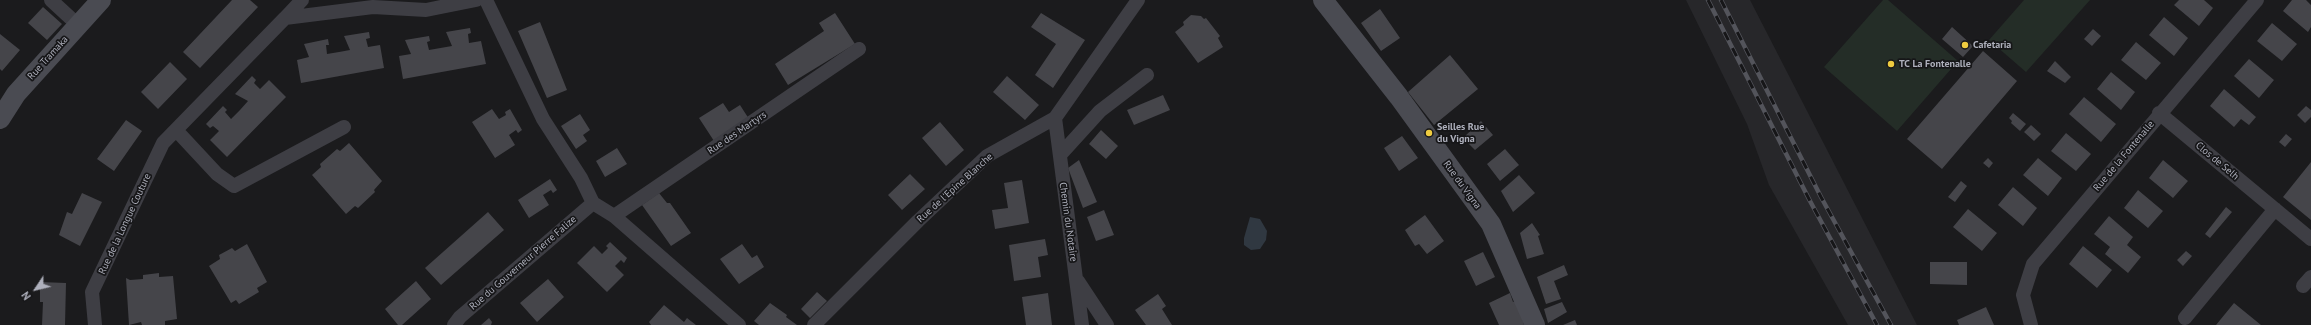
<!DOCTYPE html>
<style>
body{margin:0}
#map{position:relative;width:2311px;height:325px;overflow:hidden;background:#1b1b1d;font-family:"PT Sans",sans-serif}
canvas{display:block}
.north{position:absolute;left:16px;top:269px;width:40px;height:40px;-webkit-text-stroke:3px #161618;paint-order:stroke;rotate:235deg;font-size:11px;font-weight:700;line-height:16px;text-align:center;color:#aeb0bc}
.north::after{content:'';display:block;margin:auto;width:14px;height:18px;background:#aeb0bc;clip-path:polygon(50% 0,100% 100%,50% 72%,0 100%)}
</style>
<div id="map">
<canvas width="2311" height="325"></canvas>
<div class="north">N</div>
</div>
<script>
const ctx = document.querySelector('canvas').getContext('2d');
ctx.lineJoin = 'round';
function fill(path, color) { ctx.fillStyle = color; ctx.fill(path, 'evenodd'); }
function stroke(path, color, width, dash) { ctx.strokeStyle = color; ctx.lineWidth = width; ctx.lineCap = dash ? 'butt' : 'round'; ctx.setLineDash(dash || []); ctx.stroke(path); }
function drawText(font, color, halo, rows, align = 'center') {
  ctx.font = font + ' "PT Sans",sans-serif'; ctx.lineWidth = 3.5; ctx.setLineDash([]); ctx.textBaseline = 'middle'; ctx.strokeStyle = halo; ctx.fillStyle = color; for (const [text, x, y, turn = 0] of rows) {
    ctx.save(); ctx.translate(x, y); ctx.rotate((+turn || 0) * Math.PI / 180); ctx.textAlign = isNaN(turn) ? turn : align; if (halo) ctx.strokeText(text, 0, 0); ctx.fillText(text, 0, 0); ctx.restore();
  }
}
const built = new Path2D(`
 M1686,0H1750L1917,325H1848L1769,185L1747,124Z`);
const green = new Path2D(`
 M1883,0H1888L1958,61L1897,131L1824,67Z
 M2024,0H2090L2026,72L1989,40Z`);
const water = new Path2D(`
 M1250,217L1260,219L1267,231L1266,240L1260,249L1251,250L1244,245V238Z`);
const building = new Path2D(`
 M232,0H250L258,7L200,68L183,52Z
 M2179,0H2204L2213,8L2199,26L2174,5Z
 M2292,0H2306L2311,5V27L2308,32L2283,11Z
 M43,7L62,24L47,40L28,23Z
 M1380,9L1400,38L1381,51L1361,23Z
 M835,13L855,44L788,85L775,64L824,31L819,23Z
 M1041,13L1085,40L1053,88L1035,75L1056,44L1031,27Z
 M1191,15L1201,16L1204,19L1206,18L1220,36L1218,38L1223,47L1198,63L1175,32L1184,25L1183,22Z
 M2164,17L2188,38L2174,56L2149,35Z
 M540,22L567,90L547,98L518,31Z
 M2272,23L2297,44L2282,61L2257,41Z
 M1952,27L1973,46L1963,57L1942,39Z
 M470,28L471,33L468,34L469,43L481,41L486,64L403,79L399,56L411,54L405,40L429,36L430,41L427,42L429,50L452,46L446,32Z
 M2093,29L2101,36L2092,46L2084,39Z
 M369,32L370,38L366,39L368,47L380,45L384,68L301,83L297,60L309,57L304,44L328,39L329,45H326L327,54L339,52L350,50L344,36Z
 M0,34L20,50L2,71L0,69Z
 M2136,42L2161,63L2146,80L2121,60Z
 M1983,51L2017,81L1942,169L1907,139Z
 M1450,55L1478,89L1434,125L1408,92Z
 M2249,59L2274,80L2259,98L2234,76Z
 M2055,61L2071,77L2065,83L2047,71Z
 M170,62L187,79L158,109L141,92Z
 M2111,72L2135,92L2121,110L2097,89Z
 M252,76L256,80L254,83L260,89L269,80L286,97L227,157L210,140L219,131L213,126L210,128L206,124L223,106L227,110L225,112L231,119L240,110L248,101L235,94Z
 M1007,76L1039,105L1025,120L993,92Z
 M2224,89L2256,117L2249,125L2241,119L2234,127L2210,106Z
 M1163,95L1170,110L1134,125L1127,110Z
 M2084,97L2116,124L2101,142L2069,114Z
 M723,103L729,112L740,105L749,119L714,141L699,118Z
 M2306,106L2311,110V117L2305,123L2297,115Z
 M492,109L499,119L506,115L505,112L510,109L522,130L518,133L516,130L509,135L515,145L495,158L472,122Z
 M2013,113L2026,124L2020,131L2011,123L2012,121L2009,118Z
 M580,114L590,130L583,135L587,141L576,149L561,126Z
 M126,120L142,131L114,171L97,159Z
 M1481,121L1493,135L1475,150L1463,138Z
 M940,122L964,150L946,166L922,138Z
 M2031,125L2041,134L2034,141L2024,132Z
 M1101,130L1118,146L1106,159L1089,144Z
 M2066,133L2091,154L2076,171L2051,151Z
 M2286,134L2292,139L2285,147L2279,142Z
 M1402,136L1418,158L1399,171L1384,148Z
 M349,143L382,181L374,190L375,192L358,208L355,206L346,214L312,175L321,167L320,164L337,149L340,151Z
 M617,148L627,164L605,177L596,161Z
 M1505,149L1519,165L1500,181L1487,164Z
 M1988,158L1993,163L1989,168L1983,163Z
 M2038,158L2062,178L2048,196L2023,175Z
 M1079,160L1097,202L1083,208L1068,168Z
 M2163,160L2188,181L2173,198L2149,178Z
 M2311,162V220L2283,197Z
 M910,174L925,189L902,210L888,195Z
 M1519,175L1535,193L1513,212L1501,191Z
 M550,179L557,190L553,193L551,190L543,195L549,205L529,218L518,200Z
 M1022,180L1029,223L995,229L992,210L1008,208L1004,183Z
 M1961,181L1967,186L1955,202L1948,197Z
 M2013,187L2037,208L2023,226L1998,205Z
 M2138,190L2163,211L2148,228L2124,208Z
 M82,193L102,202L80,246L59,235L67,212L72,214Z
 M659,193L667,203H670L691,233L671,246L642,205Z
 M2226,207L2232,212L2210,238L2205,234Z
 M1968,209L1997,233L1982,251L1953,227Z
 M1104,210L1114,235L1096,241L1087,217Z
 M488,212L504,230L441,285L425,268Z
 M1425,215L1444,241L1427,254L1419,244L1415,246L1405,230Z
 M2109,216L2133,237L2127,245L2141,257L2128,273L2105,254L2110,247L2094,234Z
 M1532,223L1540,235L1538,236L1544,254L1527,259L1520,233Z
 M1045,239L1048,255L1038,257L1041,277L1014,281L1009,245Z
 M610,242L627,258L624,263L621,260L615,266L624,275L607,292L577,263L594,246L602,254L608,248L606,246Z
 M247,244L267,282L257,288L259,292L239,304L236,300L231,303L209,266L220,259L219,255L232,248L235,251Z
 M742,244L752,258L757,255L764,267L739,284L720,259Z
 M2083,246L2112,270L2097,288L2069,264Z
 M2186,251L2192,256L2183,266L2177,260Z
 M1483,252L1495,277L1476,286L1464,261Z
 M1930,262H1967V285L1930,284Z
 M1564,265L1568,275L1554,281L1561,299L1546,304L1537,277Z
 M159,273V277L173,276L177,319L165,321V325H142L141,322L129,325L126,278L130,280L143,279V275Z
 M548,279L564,297L537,322L520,303Z
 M416,281L431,299L402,325H398L385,309Z
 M40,282L66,283L65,325H42L43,302H40Z
 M817,292L827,301L810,318L801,309Z
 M1048,293L1052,325H1026L1022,297Z
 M1510,293L1513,302L1517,300L1524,325H1499L1489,303Z
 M1158,294L1166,306L1162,309L1172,325H1146L1135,310Z
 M1562,302L1567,312L1548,323L1544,309Z
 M770,303L787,315L786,317L797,325H759L754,321Z
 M2234,303L2261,325H2216Z
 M664,305L684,322L687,318L696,325H651L649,322Z
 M1986,307L1994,325H1959L1957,320Z
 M489,318L492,322L491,325H481Z
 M1575,320L1577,325H1563Z`);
const street = new Path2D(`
 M51,0L78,25
 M486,0L543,119L581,178L593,203L614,216L739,325
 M285,18L302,0
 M2159,113L2311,239
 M1055,118L1082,325
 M176,130L217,174L234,186L344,127
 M1060,155L1100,111L1147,75
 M614,216L859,49
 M1078,281L1107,325
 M2303,286L2311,277
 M2185,318L2275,209
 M95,325L92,292L163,143L285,18L373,7L426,10L476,0
 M454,325L460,317L593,203
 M814,325L918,221L987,156L1055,118L1138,0
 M2031,325L2023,295L2033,264L2257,0`);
const secondary = new Path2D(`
 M1323,0L1399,97L1491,224L1535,325
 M0,119L16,94L101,0`);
const rail = new Path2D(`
 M1708,0L1810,201L1877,325
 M1721,0L1821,197L1891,325`);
const markers = [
 [1965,45,4,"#efcc40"],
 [1891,64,4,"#efcc40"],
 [1429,133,4,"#efcc40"]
];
const poiNames = [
 ["Cafetaria",1973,45],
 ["TC La Fontenalle",1899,64],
 ["Seilles Rue",1437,127],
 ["du Vigna",1437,139]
];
const streetNames = [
 ["Rue Tramaka",48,58,-48],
 ["Rue des Martyrs",737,133,-34],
 ["Rue de la Fontenalle",2124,156,-50],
 ["Clos de Selh",2217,161,40],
 ["Rue du Vigna",1462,185,54],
 ["Rue de l'Epine Blanche",955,188,-42],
 ["Chemin du Notaire",1068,222,82],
 ["Rue de la Longue Couture",125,224,-65],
 ["Rue du Gouverneur Pierre Falize",523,263,-41]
];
fill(built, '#27272a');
fill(green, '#242d27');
fill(water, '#303841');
fill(building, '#45454a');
stroke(street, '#3e3e44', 14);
stroke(secondary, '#4a4b52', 20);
stroke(rail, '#53545b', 4.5);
stroke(rail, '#161618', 3, [9]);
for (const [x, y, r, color] of markers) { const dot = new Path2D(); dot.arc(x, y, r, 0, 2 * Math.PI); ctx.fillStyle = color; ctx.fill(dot); stroke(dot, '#161618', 1.5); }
drawText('bold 10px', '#aeb0bc', '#161618', poiNames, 'left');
drawText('10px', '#aeb0bc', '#161618', streetNames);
</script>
